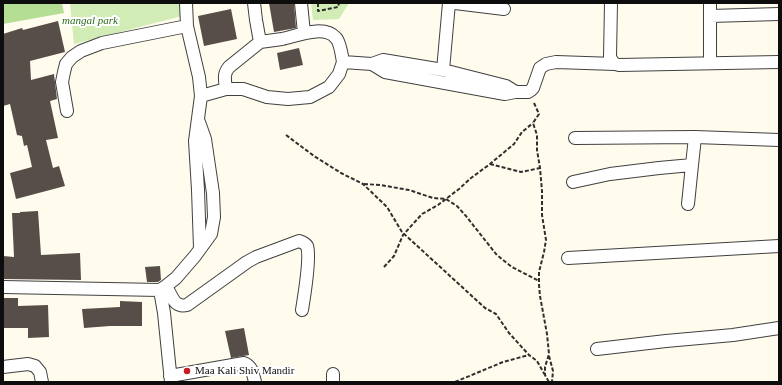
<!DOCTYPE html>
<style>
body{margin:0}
#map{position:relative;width:782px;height:385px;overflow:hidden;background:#fffced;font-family:"Times New Roman",serif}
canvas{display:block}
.frame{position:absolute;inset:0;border:4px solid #0d0d0d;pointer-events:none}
</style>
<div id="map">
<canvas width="782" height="385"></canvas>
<div class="frame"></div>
</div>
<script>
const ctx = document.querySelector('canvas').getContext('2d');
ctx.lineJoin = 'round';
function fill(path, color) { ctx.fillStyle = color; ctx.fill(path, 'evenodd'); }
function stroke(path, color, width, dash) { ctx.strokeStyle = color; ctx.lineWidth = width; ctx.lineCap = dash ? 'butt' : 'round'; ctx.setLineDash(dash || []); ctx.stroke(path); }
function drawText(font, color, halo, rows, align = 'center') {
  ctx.font = font + ' "Times New Roman",serif'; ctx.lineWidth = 4; ctx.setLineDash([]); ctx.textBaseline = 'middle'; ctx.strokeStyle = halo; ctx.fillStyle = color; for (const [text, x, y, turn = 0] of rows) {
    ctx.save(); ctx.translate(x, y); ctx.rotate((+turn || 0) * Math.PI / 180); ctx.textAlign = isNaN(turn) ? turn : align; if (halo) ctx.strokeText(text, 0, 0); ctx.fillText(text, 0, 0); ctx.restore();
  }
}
const green = new Path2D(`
 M70,3H180L182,16L74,44Z
 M311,3H349L339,19L313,20Z`);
const forest = new Path2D(`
 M3,3H62L64,13L3,24Z`);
const building = new Path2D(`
 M269,3H294L296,28L274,32Z
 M231,9L237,39L204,46L198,16Z
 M58,21L65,52L30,61L31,80L54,74L57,99L50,101L58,138L46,140L53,168L59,166L65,186L16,199L10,173L32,167L27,145L24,146L22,136L17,135L10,104L3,106V34L22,28L23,30Z
 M299,48L303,65L280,70L277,53Z
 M38,211L41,255L80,253L81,280L3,279V256L14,257L12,213H20V212Z
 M160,266L161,280L158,282H147L145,267Z
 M3,298H18V306L48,305L49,337L28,338V328H3Z
 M120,301L142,302V326H110L84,328L82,309L120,307Z
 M244,328L249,355L231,358L225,331Z`);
const path = new Path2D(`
 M318,3V11L338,7L339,3
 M534,103L539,114L533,123L537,135V150L540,168L542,191V215L546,240L544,252L539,272V285L540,296L547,334L549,354L545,367V375L549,382
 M286,135L314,156L341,173L363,184L387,207L402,232L485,308L496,314L509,333L529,355L537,361L545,375
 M490,164L521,172L540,168
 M364,184L380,185L409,190L433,198L446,199L457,206L466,216L496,254L503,260L512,267L539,281
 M384,267L394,256L403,235L422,214L438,205L459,189L471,178L490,164L514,144L522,132L533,123
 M549,356L553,371L552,382
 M455,382L503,362L529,355`);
const street = new Path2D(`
 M186,3L187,26
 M254,3L256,20L260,42C267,41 275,40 282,39C297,36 324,24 336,38C340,42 342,56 343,62
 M301,3L304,33
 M455,3L504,9
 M611,3L610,57L612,61L615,64
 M710,16L779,14
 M710,63V3
 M372,64L383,60L443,70L506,86L514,91
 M443,70L449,3
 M226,89C225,80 223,74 229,67L260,42
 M67,111L62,82L64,72L66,64L72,57L81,51L102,43L187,26L199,77L201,96
 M575,138L695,137
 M573,182L610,174L659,168L692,165L695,137L779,140
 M688,204L692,165
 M200,248L198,190L195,141L201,96L226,89H243L267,97L288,99L310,97L329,87L339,74L343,62L372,64L385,72L505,94L515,92H528L531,90L533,88L540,68L546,64L556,62L615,64L619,65L779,62
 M568,258L779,246
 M166,286C172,296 174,308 187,305L247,262L256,257L299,241C302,242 305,243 307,246C311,257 304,297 302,310
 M3,287L160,290L166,286L176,278L195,256L211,234L214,217L213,193L205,139L199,122
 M160,290L164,313L171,382
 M597,349L666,341L733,335L779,328
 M3,367L28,364L35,366L40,372L42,382
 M333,374V382
 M170,376L244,363C252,366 253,374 255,382`);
const markers = [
 [187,371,4,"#c61c23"]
];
const parkNames = [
 ["mangal park",90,21]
];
const poiNames = [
 ["Maa Kali Shiv Mandir",195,371]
];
fill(green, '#d1ecb4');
fill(forest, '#b4de93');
fill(building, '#574e49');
stroke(street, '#404040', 14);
stroke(path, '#2f2f2f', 2, [4, 2]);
stroke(street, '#fff', 12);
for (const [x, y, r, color] of markers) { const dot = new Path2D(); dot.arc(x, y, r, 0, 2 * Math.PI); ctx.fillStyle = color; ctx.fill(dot); stroke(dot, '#fff', 1.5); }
drawText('italic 11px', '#296919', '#fff', parkNames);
drawText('11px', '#0d0d0d', '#fff', poiNames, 'left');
</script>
